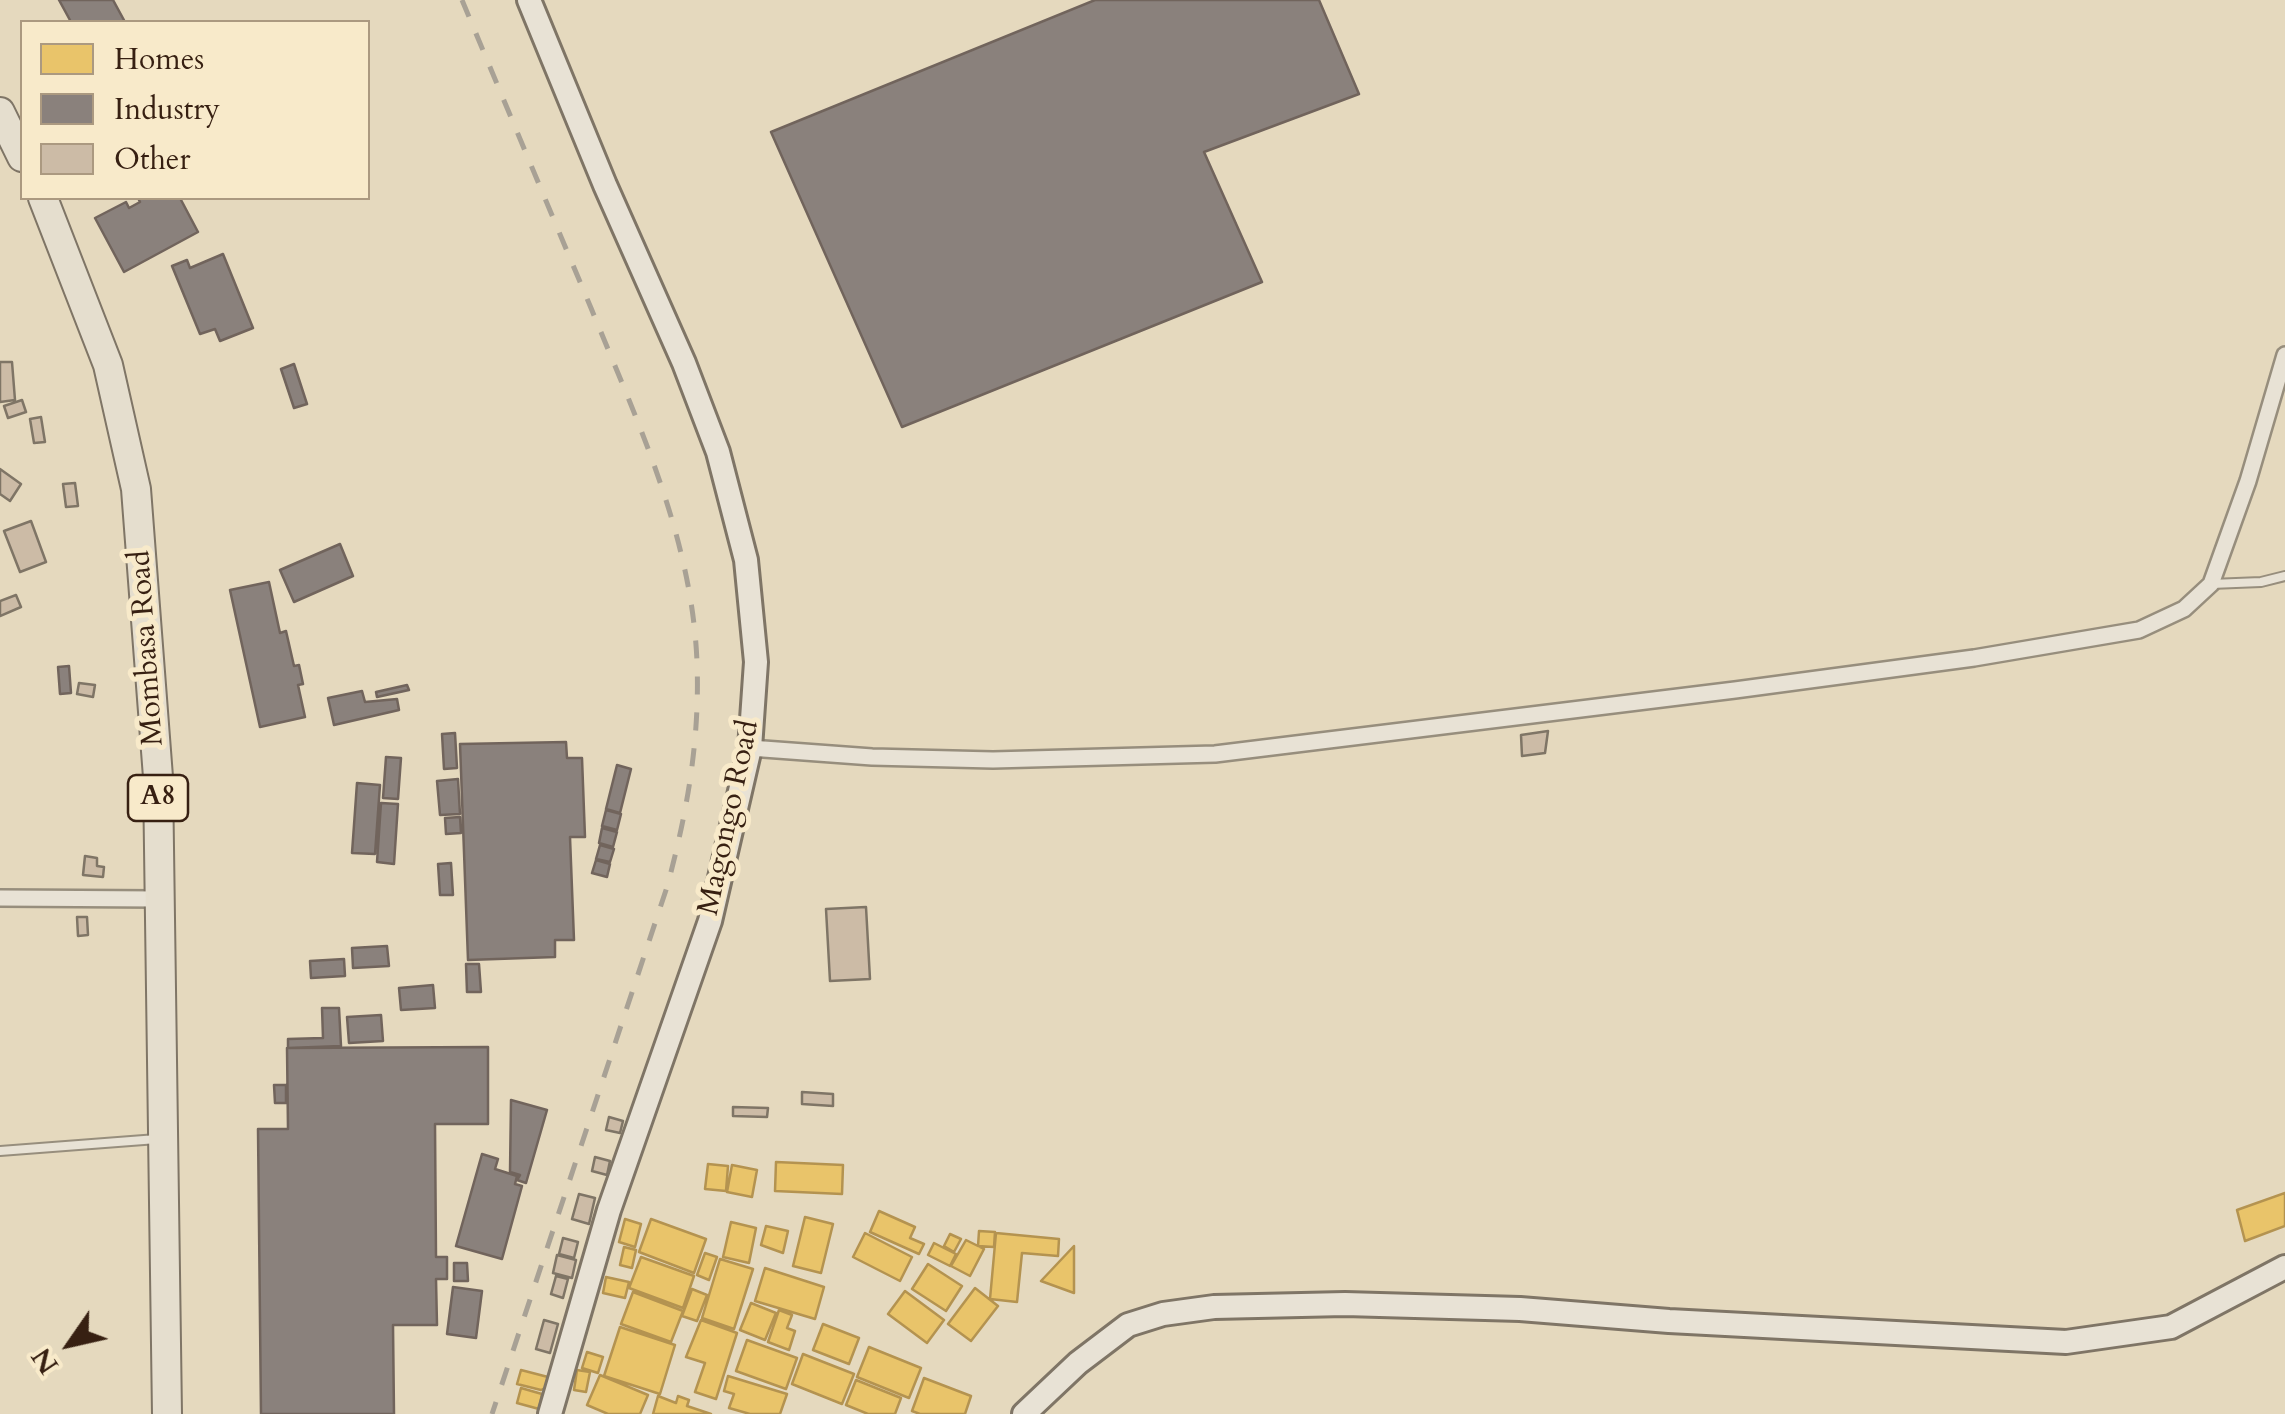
<!DOCTYPE html>
<style>
body{margin:0}
#map{position:relative;width:2285px;height:1414px;overflow:hidden;background:#e5d9be;font-family:Cardo,serif}
canvas{display:block}
.legend{position:absolute;left:20px;top:20px;width:350px;height:180px;box-sizing:border-box;background:#f8eaca;border:2px solid #ab9980;margin:0;padding:12px 18px;list-style:none;font-size:30px;color:#372012}
.legend li{display:flex;align-items:center;gap:20px;height:50px}
.legend b{width:50px;border:2px solid #ab9980}
.north{position:absolute;left:20px;top:1294px;width:100px;height:100px;-webkit-text-stroke:8px #f8eaca;paint-order:stroke;rotate:236deg;font-size:28px;font-weight:700;line-height:40px;text-align:center;color:#372012}
.north::after{content:'';display:block;margin:auto;width:35px;height:45px;background:#372012;clip-path:polygon(50% 0,100% 100%,50% 72%,0 100%)}
</style>
<div id="map">
<canvas width="2285" height="1414"></canvas>
<ul class="legend">
<li><b style="height:28px;background:#e9c46a"></b>Homes</li>
<li><b style="height:28px;background:#8a817c"></b>Industry</li>
<li><b style="height:28px;background:#ccbba6"></b>Other</li>
</ul>
<div class="north">N</div>
</div>
<script>
const ctx = document.querySelector('canvas').getContext('2d');
ctx.lineJoin = 'round';
function fill(path, color) { ctx.fillStyle = color; ctx.fill(path, 'evenodd'); }
function stroke(path, color, width, dash) { ctx.strokeStyle = color; ctx.lineWidth = width; ctx.lineCap = dash ? 'butt' : 'round'; ctx.setLineDash(dash || []); ctx.stroke(path); }
function drawText(font, color, halo, rows, align = 'center') {
  ctx.font = font + ' Cardo,serif'; ctx.lineWidth = 10; ctx.setLineDash([]); ctx.textBaseline = 'middle'; ctx.strokeStyle = halo; ctx.fillStyle = color; for (const [text, x, y, turn = 0] of rows) {
    ctx.save(); ctx.translate(x, y); ctx.rotate((+turn || 0) * Math.PI / 180); ctx.textAlign = isNaN(turn) ? turn : align; if (halo) ctx.strokeText(text, 0, 0); ctx.fillText(text, 0, 0); ctx.restore();
  }
}
const homes = new Path2D(`
 M776,1162L843,1165L842,1194L775,1191Z
 M708,1164L728,1166L726,1191L705,1189Z
 M732,1165L757,1170L752,1197L727,1192Z
 M2285,1193V1226L2245,1241L2237,1210Z
 M879,1211L915,1227L910,1238L924,1244L919,1254L870,1232Z
 M805,1217L833,1224L821,1273L793,1266Z
 M625,1219L641,1224L635,1247L619,1242Z
 M651,1219L706,1239L694,1273L639,1252Z
 M731,1222L756,1228L749,1263L723,1257Z
 M766,1226L788,1231L783,1253L761,1245Z
 M979,1231L995,1232L994,1247L978,1246Z
 M865,1233L912,1257L900,1281L853,1257Z
 M996,1233L1059,1239L1058,1256L1022,1253L1017,1302L990,1299Z
 M950,1234L961,1239L954,1252L944,1246Z
 M966,1240L984,1249L970,1276L951,1266Z
 M934,1243L956,1254L950,1266L928,1255Z
 M1074,1246V1293L1041,1281Z
 M624,1247L636,1250L632,1268L620,1265Z
 M705,1253L717,1257L709,1280L697,1275Z
 M641,1257L694,1276L683,1308L629,1288Z
 M720,1259L753,1269L734,1329L702,1318Z
 M928,1264L962,1286L946,1311L912,1289Z
 M765,1268L824,1287L815,1319L755,1301Z
 M606,1277L629,1282L625,1298L603,1293Z
 M975,1288L998,1306L971,1341L948,1324Z
 M692,1289L707,1295L697,1321L682,1316Z
 M905,1291L944,1320L927,1343L888,1314Z
 M633,1292L683,1311L671,1342L621,1324Z
 M751,1303L776,1313L765,1340L740,1330Z
 M779,1310L792,1315L787,1328L795,1331L789,1350L768,1342Z
 M701,1320L737,1333L716,1399L695,1392L705,1363L686,1357Z
 M823,1324L859,1338L849,1364L813,1350Z
 M620,1327L675,1345L660,1394L604,1376Z
 M747,1340L797,1358L786,1389L736,1371Z
 M869,1347L921,1368L909,1398L857,1377Z
 M587,1352L603,1357L598,1373L582,1368Z
 M803,1354L854,1374L842,1404L792,1384Z
 M521,1370L548,1377L545,1388L541,1390L517,1384Z
 M577,1370L590,1372L586,1392L574,1390Z
 M600,1375L648,1395L640,1414H608L587,1405Z
 M728,1376L787,1394L780,1414H750L729,1408L734,1394L724,1391Z
 M924,1378L971,1396L965,1414H920L912,1411Z
 M856,1380L901,1398L895,1414H868L846,1405Z
 M521,1388L542,1394L539,1409L517,1403Z
 M658,1396L676,1403L678,1396L689,1400L687,1406L711,1414H653Z`);
const industry = new Path2D(`
 M59,0H113L125,22H71Z
 M1095,0H1319L1359,94L1204,152L1262,282L902,427L771,132Z
 M138,198H180L198,232L124,272L95,218L126,202L129,208L140,202Z
 M223,254L253,328L220,341L215,329L200,334L172,266L187,260L190,268Z
 M294,364L307,404L294,408L281,369Z
 M340,544L353,576L294,602L280,570Z
 M269,582L280,633L286,631L294,666L299,665L303,684L298,685L305,717L260,727L230,590Z
 M69,666L71,693L60,694L58,667Z
 M407,685L409,690L377,697L376,692Z
 M362,691L365,702L397,699L399,710L334,725L328,698Z
 M455,733L457,768L444,769L442,734Z
 M566,742L567,758H582L585,837H570L574,940H555V957L468,960L460,744Z
 M386,757L401,758L398,799L383,798Z
 M617,765L631,769L620,813L606,809Z
 M458,779L460,814L440,815L437,781Z
 M357,783L380,785L375,854L352,853Z
 M381,803L398,804L394,864L377,862Z
 M606,810L621,814L617,830L602,826Z
 M460,817L461,833L446,834L445,818Z
 M602,828L617,832L613,847L599,843Z
 M600,845L614,849L610,862L596,859Z
 M596,860L610,864L607,877L592,873Z
 M451,863L453,895H440L438,864Z
 M387,946L389,966L353,968L352,948Z
 M344,959L345,976L311,978L310,961Z
 M466,964H479L481,992H467Z
 M433,985L435,1008L401,1010L399,988Z
 M322,1008H339L341,1046L288,1048V1039L323,1038Z
 M381,1015L383,1041L349,1043L347,1017Z
 M488,1047V1124H435L436,1257H447V1279H436L437,1325H393L394,1414H261L258,1129H288L287,1048Z
 M274,1085H286V1103H275Z
 M511,1100L547,1110L526,1183L517,1180L520,1175L510,1172Z
 M482,1154L498,1159L495,1169L517,1176L515,1184L522,1186L502,1259L456,1246Z
 M454,1263H467L468,1281H454Z
 M453,1287L482,1291L476,1338L447,1334Z`);
const building = new Path2D(`
 M0,362H12L15,400L0,402Z
 M22,400L26,412L8,418L4,406Z
 M41,417L45,442L34,443L30,419Z
 M0,469L21,484L10,501L0,494Z
 M75,483L78,506L66,507L63,484Z
 M31,521L46,562L20,572L4,531Z
 M16,595L21,607L0,616V601Z
 M79,683L95,685L93,697L77,694Z
 M1548,731L1545,753L1522,756L1521,735Z
 M85,856L97,858V866L104,867L103,877L83,875Z
 M866,907L870,979L830,981L826,909Z
 M77,917H87L88,935L78,936Z
 M802,1092L833,1094V1106L802,1104Z
 M733,1107L768,1108L767,1117L733,1116Z
 M609,1117L623,1121L620,1133L606,1130Z
 M595,1157L610,1161L607,1175L592,1171Z
 M579,1194L595,1198L589,1224L572,1219Z
 M563,1238L578,1242L574,1258L559,1254Z
 M557,1255L576,1260L572,1278L553,1273Z
 M556,1276L568,1279L563,1298L551,1294Z
 M544,1320L558,1324L550,1353L536,1349Z`);
const lane = new Path2D(`
 M2211,584L2261,582L2285,576
 M0,1151L157,1139`);
const street = new Path2D(`
 M750,748L872,757L993,760L1215,754L1735,690L1974,658L2139,630L2184,609L2211,584L2248,481L2285,355
 M0,898L157,899`);
const secondary = new Path2D(`
 M529,0L605,185L684,363L718,452L746,560L756,662L750,748L710,921L609,1210L550,1414
 M1024,1414L1078,1363L1128,1325L1163,1314L1214,1307L1345,1304L1520,1309L1669,1321L2066,1342L2171,1327L2285,1267`);
const highway = new Path2D(`
 M0,112L22,157
 M43,198L108,365L136,489L158,777L167,1414`);
const rail = new Path2D(`
 M462,0C505,103 548,206 591,308C638,423 692,537 697,662C700,740 687,813 667,887L492,1414`);
const shields = [
 [158,798,60]
];
const shieldNames = [
 ["A8",158,798]
];
const streetNames = [
 ["Mombasa Road",148,648,-94],
 ["Magongo Road",730,818,-78]
];
fill(homes, '#e9c46a');
stroke(homes, '#b49350', 2.5);
fill(industry, '#8a817c');
stroke(industry, '#71645c', 2.5);
fill(building, '#ccbba6');
stroke(building, '#7f7566', 2.5);
stroke(lane, '#978e7d', 12);
stroke(street, '#978e7d', 20);
stroke(secondary, '#7f7566', 28);
stroke(highway, '#7f7566', 32);
stroke(lane, '#e8e2d5', 8);
stroke(street, '#e8e2d5', 15);
stroke(secondary, '#e8e2d5', 22);
stroke(highway, '#e5dece', 28);
stroke(rail, '#a8a195', 5, [18, 18]);
for (const [x, y, w] of shields) { const box = new Path2D(); box.roundRect(x - w / 2, y - 23, w, 46, 8); ctx.fillStyle = '#f8eaca'; ctx.fill(box); stroke(box, '#372012', 2.5); }
drawText('bold 28px', '#372012', null, shieldNames);
drawText('30px', '#372012', '#f8eaca', streetNames);
</script>
